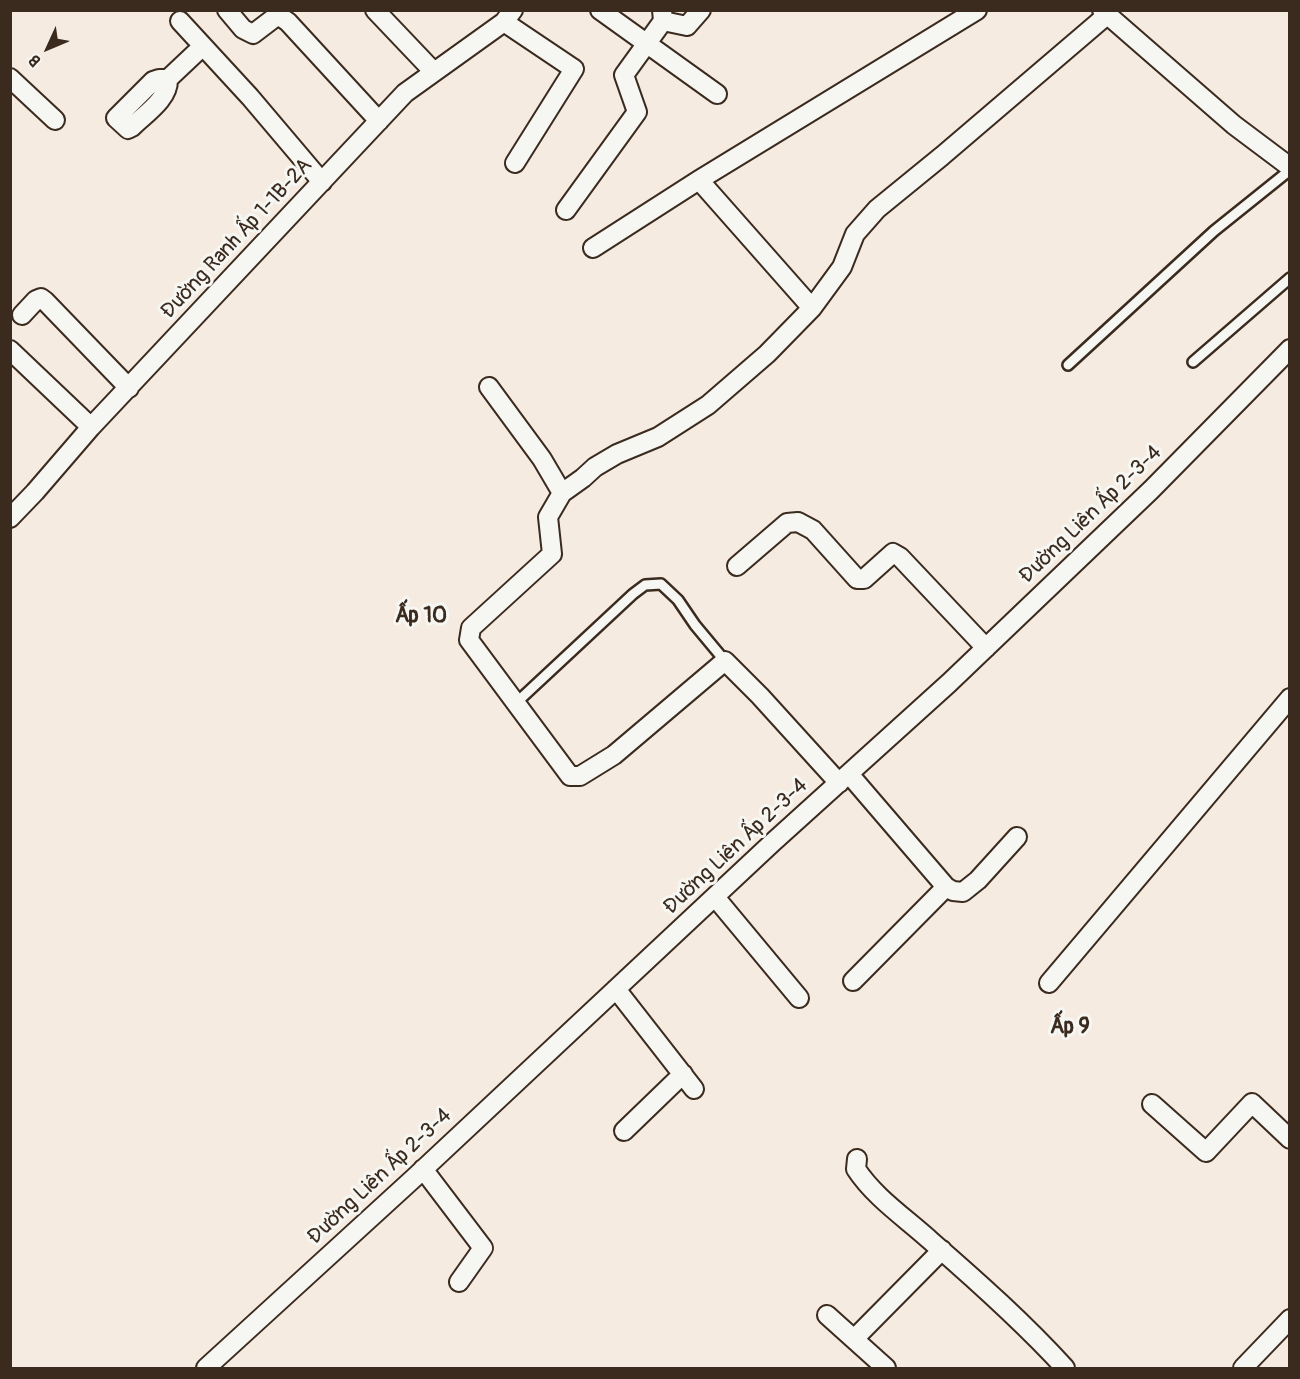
<!DOCTYPE html>
<meta charset="utf-8">
<style>
body{margin:0}
#map{position:relative;width:1300px;height:1379px;overflow:hidden;background:#f5ebe1;font-family:Pangolin,sans-serif}
canvas{display:block}
.frame{position:absolute;inset:0;border:12px solid #3b2a1e;pointer-events:none}
.north{position:absolute;left:18px;top:18px;width:60px;height:60px;-webkit-text-stroke:4px #f6f6f2;paint-order:stroke;rotate:226deg;font-size:16px;font-weight:700;line-height:24px;text-align:center;color:#3b2a1e}
.north::after{content:'';display:block;margin:auto;width:21px;height:27px;background:#3b2a1e;clip-path:polygon(50% 0,100% 100%,50% 72%,0 100%)}
</style>
<div id="map">
<canvas width="1300" height="1379"></canvas>
<div class="frame"></div>
<div class="north">B</div>
</div>
<script>
const ctx = document.querySelector('canvas').getContext('2d');
ctx.lineJoin = 'round';
function stroke(path, color, width, dash) { ctx.strokeStyle = color; ctx.lineWidth = width; ctx.lineCap = dash ? 'butt' : 'round'; ctx.setLineDash(dash || []); ctx.stroke(path); }
function drawText(font, color, halo, rows, align = 'center') {
  ctx.font = font + ' Pangolin,sans-serif'; ctx.lineWidth = 6; ctx.setLineDash([]); ctx.textBaseline = 'middle'; ctx.strokeStyle = halo; ctx.fillStyle = color; for (const [text, x, y, turn = 0] of rows) {
    ctx.save(); ctx.translate(x, y); ctx.rotate((+turn || 0) * Math.PI / 180); ctx.textAlign = isNaN(turn) ? turn : align; if (halo) ctx.strokeText(text, 0, 0); ctx.fillText(text, 0, 0); ctx.restore();
  }
}
const service = new Path2D(`
 M1193,362L1290,278
 M1068,365L1214,231L1290,170
 M516,703L633,594L645,585L661,584L678,600L695,625L725,661`);
const minor = new Path2D(`
 M227,10L243,29L253,34L278,15L288,22L379,121
 M375,10L433,71
 M600,10L717,94
 M1102,10L1234,125L1290,167
 M180,21L250,97L322,182
 M663,21L687,26L701,10
 M504,22L574,69L515,163
 M10,78L55,120
 M168,79H159L153,81L116,118L128,129L132,127C145,114 169,99 168,79L203,46
 M699,180L812,308L842,267L855,234L877,209L942,156L1107,15
 M566,210L637,112L624,75L663,21L662,10
 M593,248L699,180L977,10
 M812,308L767,354L708,405L658,437L617,454L595,467L583,478L562,493L548,517L552,554L471,628L469,640L570,776H580L614,755L725,661L760,696L839,783
 M22,315L36,300L41,298L45,301L129,388
 M10,350L91,427
 M489,387L542,459L562,493
 M10,518L35,492L91,427L405,93L504,22L513,10
 M737,566L787,523L798,522L813,530L857,579H864L893,553L900,557L986,648
 M849,774L946,887L853,981
 M946,887L953,891L963,892L978,880L1017,837
 M715,897L799,998
 M1049,983L1290,698
 M616,989L694,1089
 M1152,1104L1206,1152L1252,1103L1290,1139
 M624,1131L683,1074
 M857,1159L856,1169C875,1198 907,1219 932,1242C978,1282 1024,1323 1065,1368
 M423,1169L483,1248L459,1282
 M827,1315L886,1368
 M854,1339L942,1250
 M206,1368L414,1178L772,843L949,683L1151,490L1290,349
 M1243,1368L1290,1319`);
const streetNames = [
 ["Đường Ranh Ấp 1-1B-2A",237,239,-47],
 ["Đường Liên Ấp 2-3-4",1091,515,-44],
 ["Đường Liên Ấp 2-3-4",736,847,-43],
 ["Đường Liên Ấp 2-3-4",380,1177,-43]
];
const neighbourhoodNames = [
 ["Ấp 10",421,616],
 ["Ấp 9",1070,1027]
];
stroke(service, '#3b2a1e', 14);
stroke(minor, '#3b2a1e', 22);
stroke(service, '#f6f6f2', 9);
stroke(minor, '#f6f6f2', 18);
drawText('21px', '#3b2a1e', '#f6f6f2', streetNames);
drawText('bold 22px', '#3b2a1e', '#f6f6f2', neighbourhoodNames);
</script>
